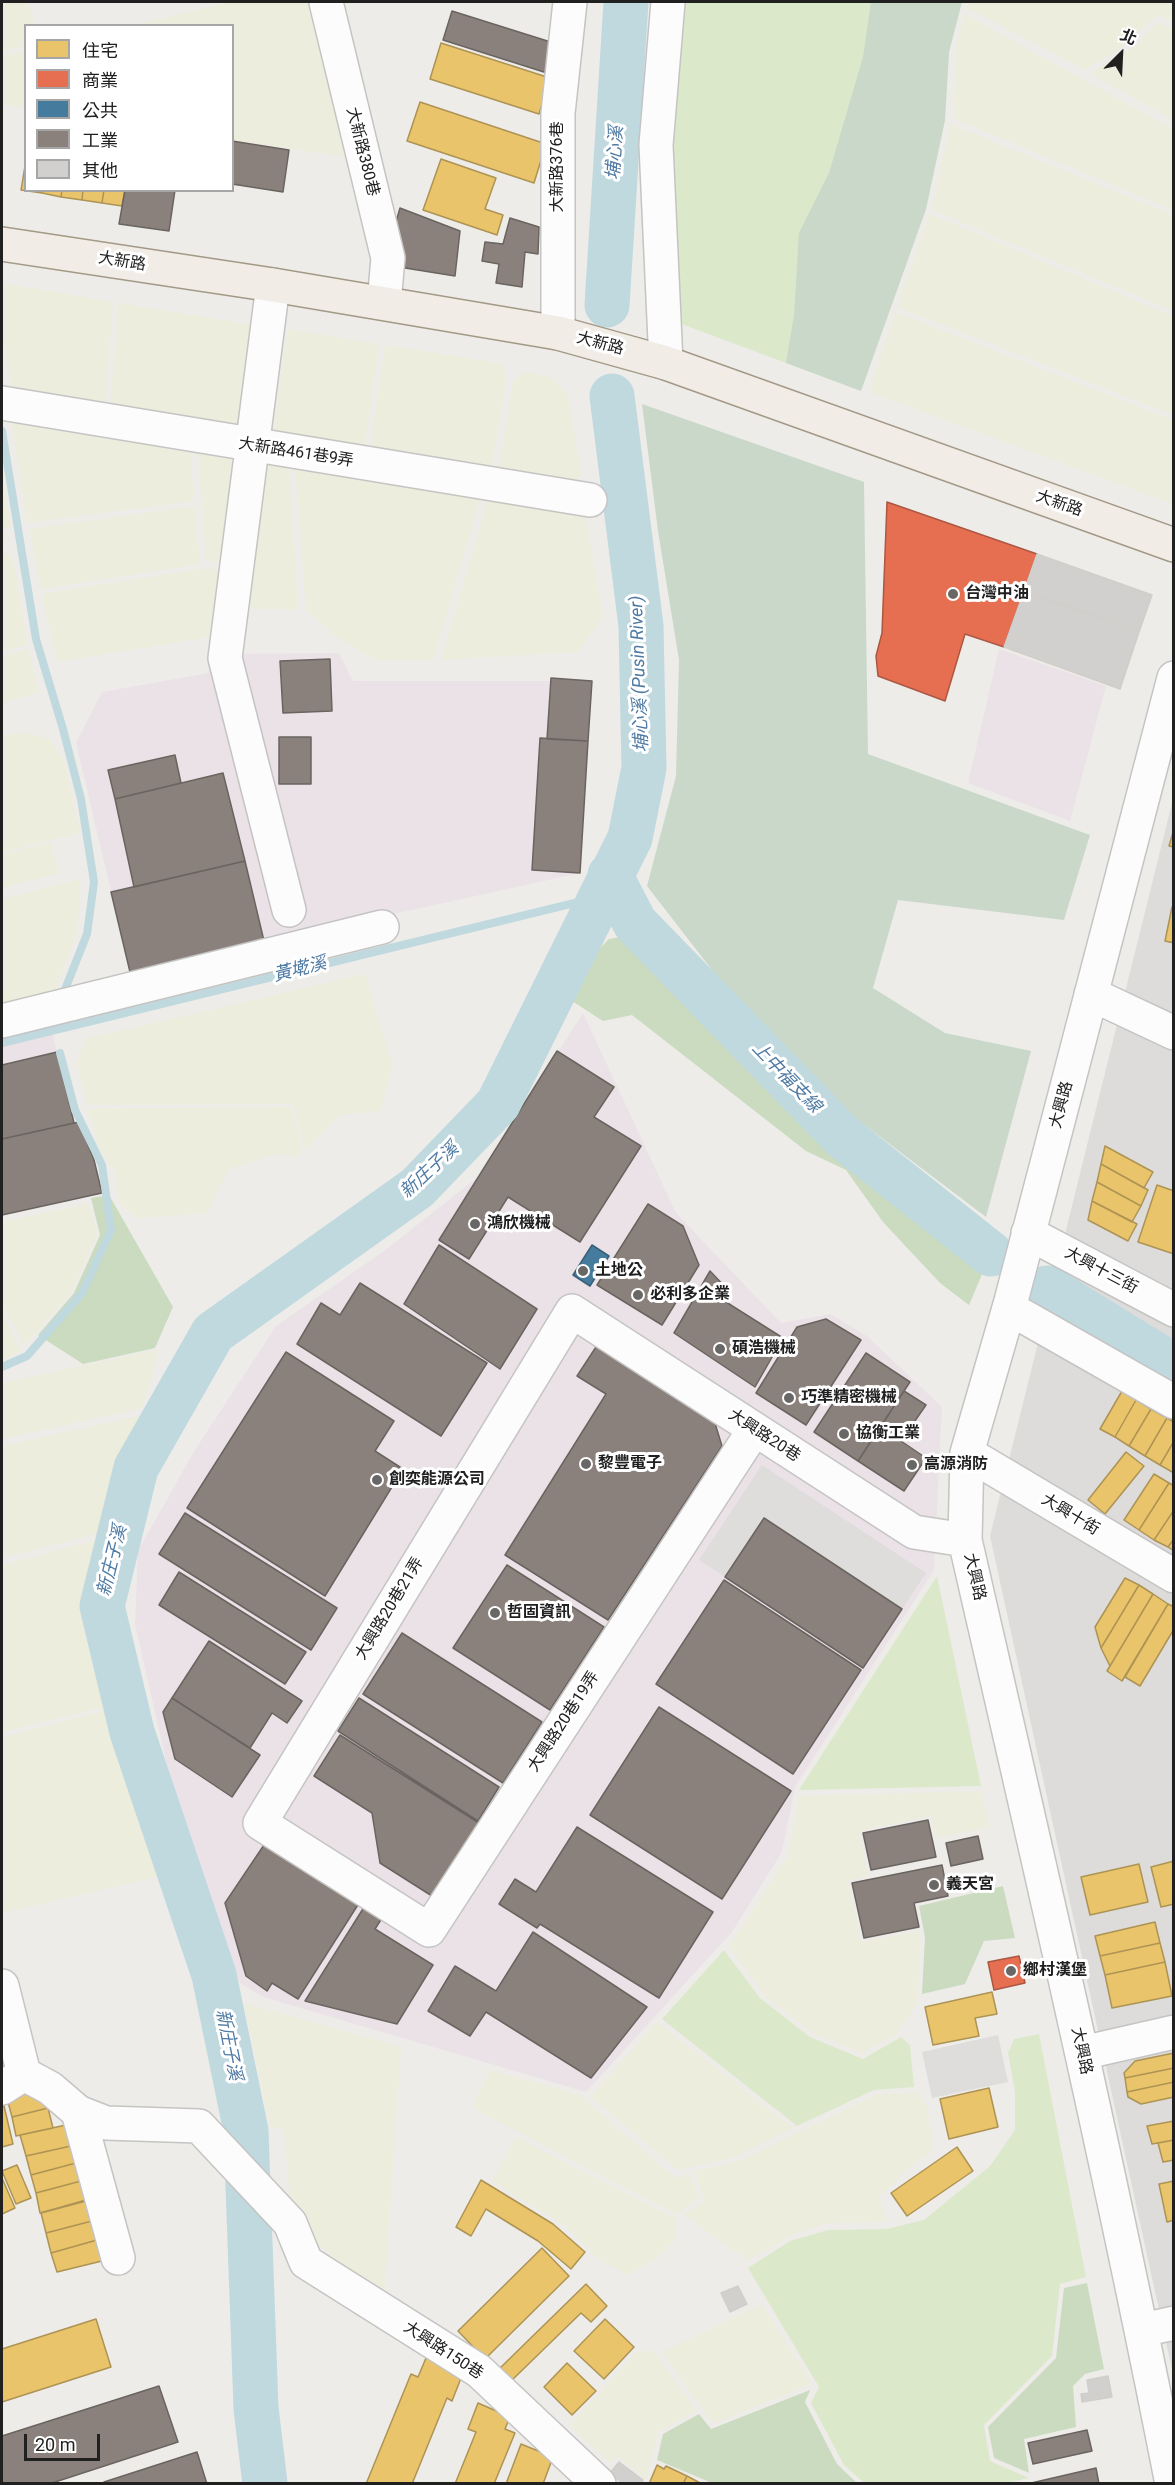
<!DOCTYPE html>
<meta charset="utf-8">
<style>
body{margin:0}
#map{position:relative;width:1175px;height:2485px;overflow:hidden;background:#eeece9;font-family:Roboto,"Noto Sans TC",sans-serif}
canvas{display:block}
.frame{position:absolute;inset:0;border:3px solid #202020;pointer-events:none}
.legend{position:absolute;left:24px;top:24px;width:210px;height:168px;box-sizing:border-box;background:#fff;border:2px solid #a6a6a6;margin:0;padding:8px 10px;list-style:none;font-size:18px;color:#202020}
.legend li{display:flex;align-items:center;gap:12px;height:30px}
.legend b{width:30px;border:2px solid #a6a6a6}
.north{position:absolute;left:1091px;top:24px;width:60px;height:60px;-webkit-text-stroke:4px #fff;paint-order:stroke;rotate:24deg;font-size:16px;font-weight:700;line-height:24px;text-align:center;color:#202020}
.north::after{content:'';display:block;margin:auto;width:21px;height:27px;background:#202020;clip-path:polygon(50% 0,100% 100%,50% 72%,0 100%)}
.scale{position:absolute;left:24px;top:2434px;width:76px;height:27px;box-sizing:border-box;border:3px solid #202020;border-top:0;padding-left:8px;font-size:18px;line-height:21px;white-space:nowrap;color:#202020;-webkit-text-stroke:4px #fff;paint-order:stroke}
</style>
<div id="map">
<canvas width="1175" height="2485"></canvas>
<div class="frame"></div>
<ul class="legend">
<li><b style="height:16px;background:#e9c46a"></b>住宅</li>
<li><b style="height:16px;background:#e76f51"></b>商業</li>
<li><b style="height:16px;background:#457b9d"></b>公共</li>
<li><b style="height:16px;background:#8a817c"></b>工業</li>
<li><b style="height:16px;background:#d2d0ce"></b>其他</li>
</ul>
<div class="north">北</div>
<div class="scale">20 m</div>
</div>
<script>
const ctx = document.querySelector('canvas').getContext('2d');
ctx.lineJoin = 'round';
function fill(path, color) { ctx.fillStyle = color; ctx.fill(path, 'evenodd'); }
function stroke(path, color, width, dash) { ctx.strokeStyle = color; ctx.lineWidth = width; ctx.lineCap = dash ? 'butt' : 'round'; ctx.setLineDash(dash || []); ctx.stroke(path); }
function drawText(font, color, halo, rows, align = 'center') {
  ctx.font = font + ' Roboto,"Noto Sans TC",sans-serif'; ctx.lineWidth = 6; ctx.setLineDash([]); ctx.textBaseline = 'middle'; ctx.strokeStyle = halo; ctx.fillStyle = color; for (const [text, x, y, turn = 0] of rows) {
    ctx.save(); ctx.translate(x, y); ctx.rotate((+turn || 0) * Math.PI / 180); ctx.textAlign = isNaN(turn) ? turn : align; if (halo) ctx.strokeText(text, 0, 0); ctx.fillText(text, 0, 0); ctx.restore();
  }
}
const residential = new Path2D(`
 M1173,799V2374L990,1536Z`);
const industrial = new Path2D(`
 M999,649L1106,686L1070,821L968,783Z
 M339,653L353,681H592L580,873L130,972L76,743L102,692L209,673L208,654Z
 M583,1013L676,1213L781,1323L830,1314L867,1336L942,1407L934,1570L795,1787L782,1852L732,1932L586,2092L263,1997L240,1983L212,1911L169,1774L135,1624L138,1551L193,1453L276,1326L384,1251L479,1176Z
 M50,1025L57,1052L2,1065V1036Z`);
const farmland = new Path2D(`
 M2,2H28L35,25L26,26L25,46L2,51Z
 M230,2H312L352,158L233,140L232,26H130Z
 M969,2H1173V21L1157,15L1122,47L1085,70L967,8Z
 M964,14L1173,129V210L953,118L956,47Z
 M1157,23L1173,28V120L1090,73L1134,47Z
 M25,51V108L2,104V56Z
 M950,124L1173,215V311L932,210Z
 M930,214L1173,316V415L897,307Z
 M2,283L113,302L105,409L13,394L2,335Z
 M118,303L253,325L239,433L110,410Z
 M895,312L1173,420V504L869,392Z
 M288,329L379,344L364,452L272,437Z
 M385,345L504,364L506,382L491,471L370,452Z
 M527,371L554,379L568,396L581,474L570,486L498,473L513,381Z
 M11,417L190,447L194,501L27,523Z
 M198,448L236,454L222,562L206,561Z
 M268,460L289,464L298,610L244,608Z
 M295,465L482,494L433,660H375L335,636L306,610Z
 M2,471L11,527L3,528L6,543L2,545Z
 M489,496L585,511L603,617L578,652L441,660Z
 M194,506L200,564L41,589L29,529Z
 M2,552L13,558L28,645L2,651Z
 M200,569H220L209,637L57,662L42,594Z
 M28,649L39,693L2,703V656Z
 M24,732L50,739L65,763L80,833L2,852V736Z
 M51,842L59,873L2,888V854Z
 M80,879L78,928L53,998L2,1011V899Z
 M365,974L393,1066L380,1111L340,1115L305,1150L293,1104L87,1105L77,1064L85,1039Z
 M291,1107L302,1152L299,1157L275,1154L229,1169L206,1213L135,1218L119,1202L115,1172L99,1148L88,1109Z
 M89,1204L97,1235L71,1292L24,1346L2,1301V1222Z
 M2,1313L21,1351L2,1360Z
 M160,1349L142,1408L2,1439V1383Z
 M144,1415L99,1533L2,1558V1446Z
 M97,1540L82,1620L93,1670L108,1706L2,1732V1565Z
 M111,1709L161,1876L2,1913V1737Z
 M981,1791L990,1827L936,1838L931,1816L859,1831L868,1876L848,1880L861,1942L920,1931L918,2002L896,2034L862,2053L813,2033L765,1996L728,1945L734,1939L788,1856L799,1796Z
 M244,2003L401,2047L384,2301L298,2227L290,2198L284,2129L270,2127Z
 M657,2022L793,2128L735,2157L678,2170L591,2097Z
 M489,2070L580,2095L675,2178L689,2173L698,2199L676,2214L472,2108Z
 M916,2092L927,2106L933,2150L907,2169L879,2197L887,2222L828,2223L795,2234L747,2260L683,2214L705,2201L694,2171L739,2161L877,2094Z
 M516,2137L675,2218V2240L657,2258L628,2275L598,2259L566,2226L492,2182Z
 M762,2304L812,2384L713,2424L662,2352Z
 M654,2351L697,2411L659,2431L646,2480L618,2456L610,2463L570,2426L636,2352Z`);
const grass = new Path2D(`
 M683,2H962L949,52L945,120L926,209L861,391L679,323L673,133Z
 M937,1576L981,1786L799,1790Z
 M724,1950L760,1998L810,2037L863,2059L901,2037L910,2045L914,2087L874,2090L797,2126L662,2019Z
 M1039,2034L1086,2277L1060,2284L1052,2356L984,2425L990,2461L1029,2478L1002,2484L864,2483L844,2465L811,2403L819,2387L748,2268L790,2241L828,2230L886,2229L924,2220L990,2166L1015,2130V2092L1008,2053L1014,2039Z`);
const forest = new Path2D(`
 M634,935L717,1028L809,1116L952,1237L983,1272L969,1305L940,1283L883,1222L846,1170L806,1151L632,1015L603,1021L572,1001L584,964L609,939Z
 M109,1195L173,1307L155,1348L83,1364L38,1335L74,1293L100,1235L91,1198Z
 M1003,1886L1015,1938L984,1941L965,1984L922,1994L925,1937L919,1906Z
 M1087,2283L1104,2369L1085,2374L1073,2386L1076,2427L1024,2439L1029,2473L994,2458L988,2427L1056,2358L1064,2288Z
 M810,2390L805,2402L837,2464L857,2483H712L657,2460L663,2434L699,2414L711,2429Z`);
const cemetery = new Path2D(`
 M871,2H962L949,52L945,120L926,209L861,391L786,363L794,315L799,233L829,173L863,57Z
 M642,404L864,482L868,754L1090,835L1064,920L898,900L873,988L945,1033L1031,1051L986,1217L830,1099L726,988L647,886L676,776L679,660L658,531Z`);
const parking = new Path2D(`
 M762,1465L926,1573L902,1609L764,1519L725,1577L699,1560Z
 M998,2035L1008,2082L932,2098L922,2052Z`);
const homes = new Path2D(`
 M441,43L550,78L539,114L430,79Z
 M420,102L546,144L534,183L407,141Z
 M441,159L496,178L485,209L503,215L497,235L423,210Z
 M26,160V190H42V193L21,190Z
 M42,190H62L61,197L42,193Z
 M62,190H83L82,200L61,197Z
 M83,190H104L102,203L82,200Z
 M104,190H125L122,206L102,203Z
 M1174,829V847L1169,846Z
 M1172,907H1174V943L1165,941Z
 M1105,1146L1153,1172L1144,1188L1101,1164Z
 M1101,1164L1148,1190L1141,1206L1097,1182Z
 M1097,1182L1141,1206L1132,1222L1092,1201Z
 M1157,1185L1174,1191V1254L1138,1242Z
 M1092,1201L1137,1224L1128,1241L1088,1220Z
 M1122,1391L1136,1400L1115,1437L1100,1429Z
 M1136,1400L1151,1409L1129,1446L1115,1437Z
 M1151,1409L1167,1418L1145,1456L1129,1446Z
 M1167,1418L1174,1422V1441L1160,1465L1145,1456Z
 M1174,1441V1473L1160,1465Z
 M1126,1452L1144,1466L1105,1514L1088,1500Z
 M1154,1474L1169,1483L1139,1530L1124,1520Z
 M1169,1483L1174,1486V1510L1154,1540L1139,1530Z
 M1174,1510V1539L1168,1547L1154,1540Z
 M1174,1539V1551L1168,1547Z
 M1125,1578L1139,1585L1101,1648L1095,1627Z
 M1139,1585L1153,1594L1110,1666L1101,1648Z
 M1153,1594L1168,1604L1122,1681L1107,1671Z
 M1168,1604L1174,1607V1629L1140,1686L1125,1677Z
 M1174,1861V1904L1161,1907L1151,1867Z
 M1139,1864L1148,1902L1090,1915L1081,1877Z
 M1155,1922L1160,1943L1100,1956L1095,1936Z
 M1160,1943L1165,1962L1105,1975L1100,1956Z
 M1165,1962L1172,1996L1112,2008L1105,1975Z
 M992,1992L997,2014L975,2018L979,2036L933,2045L925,2007Z
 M1174,2053V2068L1125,2078L1124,2073L1135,2061Z
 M1174,2068V2082L1127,2092L1125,2078Z
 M1174,2082V2097L1141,2104L1128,2097L1127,2092Z
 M989,2088L998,2127L949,2139L940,2099Z
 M44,2090L48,2108L12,2117L7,2098Z
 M4,2106L13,2144L2,2147V2107Z
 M48,2108L53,2128L16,2136L12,2117Z
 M1174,2121V2140L1152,2144L1147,2126Z
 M66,2125L71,2146L26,2156L20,2135Z
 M1174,2140V2160L1163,2162L1158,2143Z
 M71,2146L76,2163L31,2175L26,2156Z
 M957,2147L973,2171L907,2216L891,2193Z
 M76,2163L81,2181L36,2193L31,2175Z
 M17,2165L31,2198L16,2204L2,2171Z
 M2,2178L15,2208L2,2214Z
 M481,2180L553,2224L585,2252L571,2269L538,2241L486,2209L471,2236L456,2227Z
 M81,2181L86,2200L40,2213L36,2193Z
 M1174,2181V2220L1167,2222L1159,2184Z
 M86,2201L92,2221L46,2233L41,2213Z
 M92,2221L97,2240L51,2253L46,2233Z
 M97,2240L102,2261L57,2272L51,2253Z
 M542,2248L569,2276L485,2359L458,2331Z
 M586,2284L607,2306L591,2322L581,2313L509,2383L497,2371Z
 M96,2319L111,2367L2,2402V2349Z
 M605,2319L634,2347L604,2379L574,2351Z
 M426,2358L463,2373L452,2401L447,2398L412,2484H366L411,2374L418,2377Z
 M567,2363L596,2391L572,2415L544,2387Z
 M478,2403L510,2417L505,2429L515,2433L494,2484H455L476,2432L468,2429Z
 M521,2444L553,2457L543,2484H506Z
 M657,2465L664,2469L666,2466L687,2476L683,2484H649Z
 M687,2476L702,2484H683Z`);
const shops = new Path2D(`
 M887,502L1037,554L1004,647L965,634L945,701L878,676L876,656L882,633Z
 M1019,1956L1025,1983L994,1990L988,1962Z`);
const public = new Path2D(`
 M592,1245L609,1256L590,1286L573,1275Z`);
const industry = new Path2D(`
 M452,11L557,44L547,73L443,40Z
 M232,141L289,150L283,192L232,184Z
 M125,190H175L169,231L119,224Z
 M400,208L460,231L455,276L405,268L395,225Z
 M510,218L539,227L538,254L525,252L522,287L496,283L499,264L482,261L485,242L503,244Z
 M330,659L332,711L283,713L280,661Z
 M551,678L592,681L588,741L547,739Z
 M279,737H311V784H279Z
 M540,738L588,741L580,873L532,870Z
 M175,755L181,783L115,799L108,770Z
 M223,773L245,861L134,887L115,799Z
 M245,861L264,941L130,972L111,892Z
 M557,1051L614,1087L594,1117L641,1146L580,1242L508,1197L469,1259L439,1240Z
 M57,1052L74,1123L2,1139V1065Z
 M79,1122L94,1160L102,1193L2,1215V1139Z
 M648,1204L683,1226L699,1265L662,1325L597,1285Z
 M439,1245L537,1309L500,1369L404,1304Z
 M710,1271L730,1292L726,1302L783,1338L755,1387L674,1333Z
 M360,1283L487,1363L441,1436L297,1344L321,1303L340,1315Z
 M826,1319L861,1340L806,1425L756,1393L797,1327Z
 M596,1347L714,1420L722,1446L608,1620L505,1555L606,1394L577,1376Z
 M286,1352L394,1421L375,1451L403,1469L325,1596L187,1508Z
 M866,1353L910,1382L858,1461L814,1432Z
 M904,1391L926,1405L901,1441L926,1458L904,1491L858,1461Z
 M185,1513L337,1608L311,1650L159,1554Z
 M764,1518L902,1609L863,1668L725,1577Z
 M507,1565L604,1627L550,1710L453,1648Z
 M179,1572L306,1652L285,1684L159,1605Z
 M724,1580L861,1670L793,1774L656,1684Z
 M402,1633L542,1722L503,1783L363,1694Z
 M209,1641L302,1701L287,1723L272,1713L250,1748L172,1698Z
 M172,1698L260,1755L232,1797L175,1759L163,1712Z
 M359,1698L499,1787L478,1821L338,1731Z
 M659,1707L791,1791L722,1899L590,1815Z
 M340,1735L479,1823L432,1896L380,1863L372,1813L314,1776Z
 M928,1820L936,1857L871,1870L863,1833Z
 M577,1827L713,1912L659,1998L540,1924L537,1928L499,1904L515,1879L536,1892Z
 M978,1836L983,1859L951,1866L946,1843Z
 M268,1839L361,1900L298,1999L272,1983L267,1991L246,1976L225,1903Z
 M942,1865L948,1896L914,1903L919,1927L864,1938L852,1883Z
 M366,1904L384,1915L375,1929L433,1965L397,2024L305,2001Z
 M533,1932L647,2007L591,2078L486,2012L470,2036L428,2011L455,1966L496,1991Z
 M159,2386L178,2442L49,2484H2V2436Z
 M1087,2430L1092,2451L1033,2464L1028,2443Z
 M197,2452L207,2484H105L104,2482Z
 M1096,2468L1099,2484H1027Z`);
const stream = new Path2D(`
 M2,431L36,639L63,729L81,799L94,882L87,934L62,997
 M2,1043L599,897
 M2,1367L27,1356L82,1293L111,1230L102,1165L75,1110L60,1053`);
const river = new Path2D(`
 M607,305L626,2
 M610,875L635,923L842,1136L991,1254
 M1047,1288L1174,1366
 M265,2484L256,2408L246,2131L214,1975L132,1732L102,1606L136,1468L213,1333L417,1188L498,1104L630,838L644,768L641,626L612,396`);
const building = new Path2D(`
 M1037,554L1152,595L1139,632L1024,591Z
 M1024,591L1139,632L1120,689L1004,647Z
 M738,2286L747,2304L730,2312L721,2293Z
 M1108,2376L1112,2397L1082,2402L1081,2394L1089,2393L1087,2380Z
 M619,2462L643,2480L640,2484H623L610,2473Z`);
const minor = new Path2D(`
 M326,2L388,258L384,303
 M273,285L225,658L289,910
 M558,333V113L570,2
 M666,363L656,145L668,2
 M2,403L590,500
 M1091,994L1174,1033
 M2,1021L382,927
 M1028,1233L1174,1310
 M1009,1308L1174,1402
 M754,1430L429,1930L260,1823L572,1311L914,1532L965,1540
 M967,1453L1174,1576
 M2,1986L24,2074
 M1082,2053L1174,2032
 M2,2088L24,2074L50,2088L78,2112L106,2123L199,2126L290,2223L306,2262L479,2371L599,2484
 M78,2112L118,2258
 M1142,2330L1174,2323
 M1172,2484C1110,2167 1037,1854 965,1540L967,1453L1011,1301L1174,678`);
const major = new Path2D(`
 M2,244L273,285L558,333L666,363L1174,545`);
const markers = [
 [953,594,6,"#686766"],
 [475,1224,6,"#686766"],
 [583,1271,6,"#686766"],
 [638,1295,6,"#686766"],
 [720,1349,6,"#686766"],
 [789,1398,6,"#686766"],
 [844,1434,6,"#686766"],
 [586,1464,6,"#686766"],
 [912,1465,6,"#686766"],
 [377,1480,6,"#686766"],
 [495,1613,6,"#686766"],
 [934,1885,6,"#686766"],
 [1011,1971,6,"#686766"]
];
const streetNames = [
 ["大新路380巷",362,152,76],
 ["大新路376巷",558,167,-90],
 ["大新路",122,262,9],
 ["大新路",600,344,15],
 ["大新路461巷9弄",296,453,9],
 ["大新路",1059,504,19],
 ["大興路",1062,1105,-75],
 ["大興十三街",1101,1271,28],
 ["大興路20巷",764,1436,33],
 ["大興十街",1070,1515,31],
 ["大興路",974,1577,77],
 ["大興路20巷21弄",390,1609,-59],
 ["大興路20巷19弄",564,1722,-57],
 ["大興路",1081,2051,78],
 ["大興路150巷",443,2351,33]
];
const poiNames = [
 ["台灣中油",965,594],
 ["鴻欣機械",487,1224],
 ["土地公",595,1271],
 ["必利多企業",650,1295],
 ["碩浩機械",732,1349],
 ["巧準精密機械",801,1398],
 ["協衡工業",856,1434],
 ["黎豐電子",598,1464],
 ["高源消防",924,1465],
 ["創奕能源公司",389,1480],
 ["哲固資訊",507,1613],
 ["義天宮",946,1885],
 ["鄉村漢堡",1023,1971]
];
const waterNames = [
 ["埔心溪",616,153,-86],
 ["埔心溪 (Pusin River)",640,674,-92],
 ["黃墘溪",300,970,-14],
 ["上中福支線",786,1078,46],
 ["新庄子溪",430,1171,-43],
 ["新庄子溪",113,1561,-76],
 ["新庄子溪",228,2045,79]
];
fill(residential, '#dddcda');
fill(industrial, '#ebe2e7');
fill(farmland, '#ededdd');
fill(grass, '#dbe9ca');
fill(forest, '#cadbc0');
fill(cemetery, '#c9d8c9');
fill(parking, '#dedddc');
fill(homes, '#e9c46a');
stroke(homes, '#ad9354', 1.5);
fill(shops, '#e76f51');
stroke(shops, '#ab5742', 1.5);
fill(public, '#457b9d');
stroke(public, '#3a6078', 1.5);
fill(industry, '#8a817c');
stroke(industry, '#6a6460', 1.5);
stroke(stream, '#bfd9df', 8);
stroke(river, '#bfd9df', 45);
fill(building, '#d2d0ce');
stroke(building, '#d1ceca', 1.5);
stroke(minor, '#c5c4c3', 36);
stroke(major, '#a39987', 36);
stroke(minor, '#fcfcfc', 33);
stroke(major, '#f1ece6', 33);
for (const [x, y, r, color] of markers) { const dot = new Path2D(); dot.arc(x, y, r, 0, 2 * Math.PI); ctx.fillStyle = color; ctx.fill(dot); stroke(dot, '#fff', 2); }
drawText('16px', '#202020', '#fff', streetNames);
drawText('bold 16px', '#202020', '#fff', poiNames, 'left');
drawText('italic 18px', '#4f7aa3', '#fff', waterNames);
</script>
